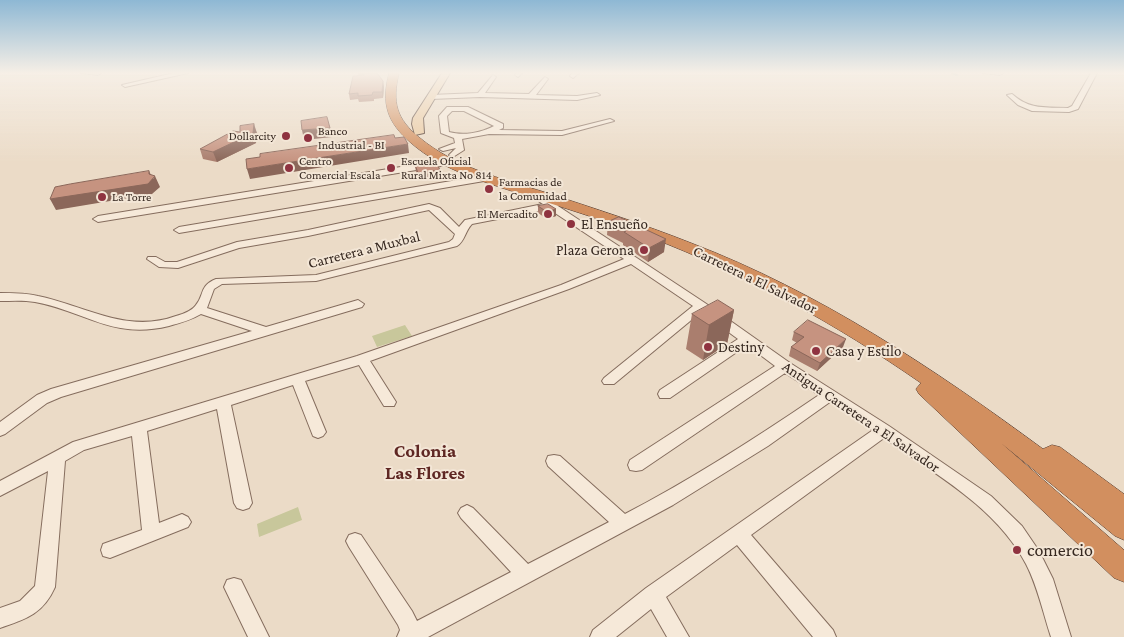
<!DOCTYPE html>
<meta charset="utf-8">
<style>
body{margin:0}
canvas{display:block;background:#ebdbc7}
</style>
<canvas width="1124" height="637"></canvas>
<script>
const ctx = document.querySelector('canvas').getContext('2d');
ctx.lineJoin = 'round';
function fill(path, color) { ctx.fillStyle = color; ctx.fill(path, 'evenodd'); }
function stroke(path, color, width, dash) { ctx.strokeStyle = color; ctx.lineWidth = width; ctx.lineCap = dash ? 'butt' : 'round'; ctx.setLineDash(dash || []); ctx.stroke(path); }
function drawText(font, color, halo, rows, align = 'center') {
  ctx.font = font + ' "Crimson Pro",serif'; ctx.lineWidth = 4; ctx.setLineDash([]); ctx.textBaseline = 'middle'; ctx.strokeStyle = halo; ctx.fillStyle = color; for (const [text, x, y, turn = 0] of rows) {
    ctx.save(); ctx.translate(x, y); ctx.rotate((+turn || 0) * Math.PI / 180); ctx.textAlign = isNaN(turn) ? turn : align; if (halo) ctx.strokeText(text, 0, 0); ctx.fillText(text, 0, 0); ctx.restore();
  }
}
const green = new Path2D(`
 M405,325L412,336L377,347L372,336Z
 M298,507L302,520L259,537L257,524Z`);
const stream = new Path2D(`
 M952,73L957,75`);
const minor = new Path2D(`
 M81,73H101L98,75Z
 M174,73H188L125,87L122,85Z
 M516,73H522L518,77L515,75Z
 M572,73H579L573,78L570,76Z
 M983,73H1003L1000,75Z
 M1091,73H1097L1078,109L1069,112L1032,111L1018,105L1007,95L1012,94C1030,110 1045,107 1068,108L1072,106Z
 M493,75L496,77L485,93L529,94L545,77L548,79L536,95L577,96L597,93L600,95L577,100L480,97L431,99L428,97L431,95L478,93Z
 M447,107H468L503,124V128L499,130L562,131L610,119L614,121L562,135L489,134L462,139L464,150L453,157L449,155L456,148L443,151L439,149L455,143L454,138L441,133L439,116ZM452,111H464L494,126C481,133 463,136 449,132L447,116Z
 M450,159L454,162L453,164L98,222L93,219L98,216Z
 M487,175L491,178L490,180L179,233L174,230L179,227Z
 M532,190L553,202L557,203L558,206L705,303L790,363L889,426L991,496L1022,526L1039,551L1053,579L1071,637H1051C1043,613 1038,587 1026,564C996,507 935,474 884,438L751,535L833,630L836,637H813L737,545L666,597L689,637H667L651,609L616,637H590L593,630L646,588L873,430L830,402L768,446L673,505L428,637H397L400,630L398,625L349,547L346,541L349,535L355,533L361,535L412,611L417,621L511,572L461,518L458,513L461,508L467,505L473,508L528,564L609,522L548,466L546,461L548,456L554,455L560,456L625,514C692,479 756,438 819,395L785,373L642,470L636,471L630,470L628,465L630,460L775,366L747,345L670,398H660L658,394L660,390L738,339L701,312L614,384H604L602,381L604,378L693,306L631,264L569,289L370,361L396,402L394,406H384L359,365L305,381L326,432L323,436L318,438L313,436L293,385L231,405L252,503L249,508L243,510L237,508L234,503L217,409L147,431L159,523L182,514L188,517L191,522L188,527L110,558L103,556L101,550L103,544L142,530L132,436L84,450L65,461L55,587C43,614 26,619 0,628V608L20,601L35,586L48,471L0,496V481L73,442L357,356L561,285L624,259L549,209L472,224C465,231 465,241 457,246L316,281L222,284L214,289L207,308L266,327L358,300L364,304L362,307L61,397L47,403L5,434L0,436V422L37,395L51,389L252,331L201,314C191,320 180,323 169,326C112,340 85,311 35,302C23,300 11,301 0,301V293C13,293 26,293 38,296C86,306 127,334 176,316C183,314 192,311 196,305C205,294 199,286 216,279L316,275L449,242L453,239L455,234L429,210L308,236L239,248L178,268L159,267L147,259L148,257H156L165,262H177L237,242L308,230L429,204L440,208L459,227L465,220L543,204L529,195L527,193Z
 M234,578L241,580L269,637H248L224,587L227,580Z`);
const major = new Path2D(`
 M442,73H450L423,118L424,133L415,135L412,124L413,118Z`);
const highway = new Path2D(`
 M389,73H399C392,102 396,119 420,138C455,167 502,179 544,192C593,208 643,224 691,243C819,292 933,368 1043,449L1052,445L1060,447L1124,494V540L1115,536L1001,443L1124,550V582L1114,578L919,394L916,389L921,383C836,324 746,274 649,237C609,222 568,209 527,196C488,183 443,171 411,143C387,122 381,104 389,73Z`);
const wall = new Path2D(`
 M357,73H377L383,81L384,87L383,98L374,99V101L359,102L358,99L350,100L349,94L359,75Z
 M240,132L257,133L256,143L217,162L203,159L200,149Z
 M415,165L440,170L441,176L419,180L416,172Z
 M538,206L556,209V216L547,219L538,213Z
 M619,217L664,252L648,262L623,245V243L607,235L608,222Z
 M734,310L727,344L703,360L686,349L692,314Z
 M794,332L843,347L817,371L789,356L791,347L797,343L792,340Z`);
const shadedWall = new Path2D(`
 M383,81L384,87L383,98L382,92Z
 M254,124L257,133L256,143L217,162L213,152Z
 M330,128L332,137L304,140L302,130Z
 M408,144L409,153L250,179L247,169Z
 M440,170L441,176L419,180L418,173Z
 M149,171L153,179L155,176L160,187L152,194L56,210L50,199L149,174Z
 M556,209V216L547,219V212Z
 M666,239L664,252L648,262L649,248Z
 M734,310L727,344L703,360L709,325Z
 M846,339L843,347L817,371L820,363Z`);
const building = new Path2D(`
 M362,73H377L383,81L382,92H373L372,95L358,96V93L349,94L353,76L364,75Z
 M327,117L330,128L302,130L301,121Z
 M254,124L253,133L213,152L200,149L233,131L240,132V126Z
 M394,135L395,138L404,137L408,144L247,169L246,159L260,157V154Z
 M436,162L440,170L418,173L415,165Z
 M149,171V174L155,176L148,184L50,199L55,187L70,184Z
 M548,204L556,209L547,212L538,206Z
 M619,217L666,239L649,248L624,232L626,231L608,222Z
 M718,300L734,310L709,325L692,314Z
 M808,320L846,339L820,363L791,347L804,337L794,332Z`);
const markers = [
 [286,136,5,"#8f3340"],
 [308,138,5,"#8f3340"],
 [289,168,5,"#8f3340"],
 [391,168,5,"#8f3340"],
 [489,189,5,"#8f3340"],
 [102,197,5,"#8f3340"],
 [548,214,5,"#8f3340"],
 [571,224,5,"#8f3340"],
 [644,250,5,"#8f3340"],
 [708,347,5,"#8f3340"],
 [816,351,5,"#8f3340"],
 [1017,550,5,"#8f3340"]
];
const farPoinames = [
 ["Banco",318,131],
 ["Industrial - BI",318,145],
 ["Dollarcity",276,136,"right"],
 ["Centro",299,161],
 ["Comercial Escala",299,175],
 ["Escuela Oficial",401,161],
 ["Rural Mixta No 814",401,175],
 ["Farmacias de",499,182],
 ["la Comunidad",499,196],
 ["La Torre",112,197],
 ["El Mercadito",538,214,"right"]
];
const poiNames = [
 ["El Ensueño",581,224],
 ["Plaza Gerona",634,250,"right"],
 ["Destiny",718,347],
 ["Casa y Estilo",826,351]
];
const streetNames = [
 ["Carretera a Muxbal",364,250,-14],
 ["Carretera a El Salvador",755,280,26],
 ["Antigua Carretera a El Salvador",861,417,34]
];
const nearPoinames = [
 ["comercio",1027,550]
];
const nearNeighbourhoodnames = [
 ["Colonia",425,451],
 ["Las Flores",425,473]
];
fill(green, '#c8c79b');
stroke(stream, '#6f8c81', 2);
stroke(minor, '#856d5e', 2);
stroke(major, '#533c31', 2);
stroke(highway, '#533c31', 1);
fill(minor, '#f6e9d9');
fill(major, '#eacaa2');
fill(highway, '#d28f5f');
fill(wall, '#aa7e6e');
fill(shadedWall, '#8b675a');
fill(building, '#c69380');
stroke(building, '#8b675a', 1);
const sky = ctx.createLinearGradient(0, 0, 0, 162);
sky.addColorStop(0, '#8eb8d4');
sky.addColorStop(0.45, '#f6efe6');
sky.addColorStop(1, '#f6efe600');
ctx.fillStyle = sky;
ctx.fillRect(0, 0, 1124, 162);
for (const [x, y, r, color] of markers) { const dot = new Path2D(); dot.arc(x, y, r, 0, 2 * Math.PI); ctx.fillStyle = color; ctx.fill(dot); stroke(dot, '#f3e6d6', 2); }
drawText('12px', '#362820', '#f3e6d6', farPoinames, 'left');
drawText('15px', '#362820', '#f3e6d6', poiNames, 'left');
drawText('15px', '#362820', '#f3e6d6', streetNames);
drawText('18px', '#362820', '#f3e6d6', nearPoinames, 'left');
drawText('bold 19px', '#5f2723', '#f3e6d6', nearNeighbourhoodnames);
</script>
